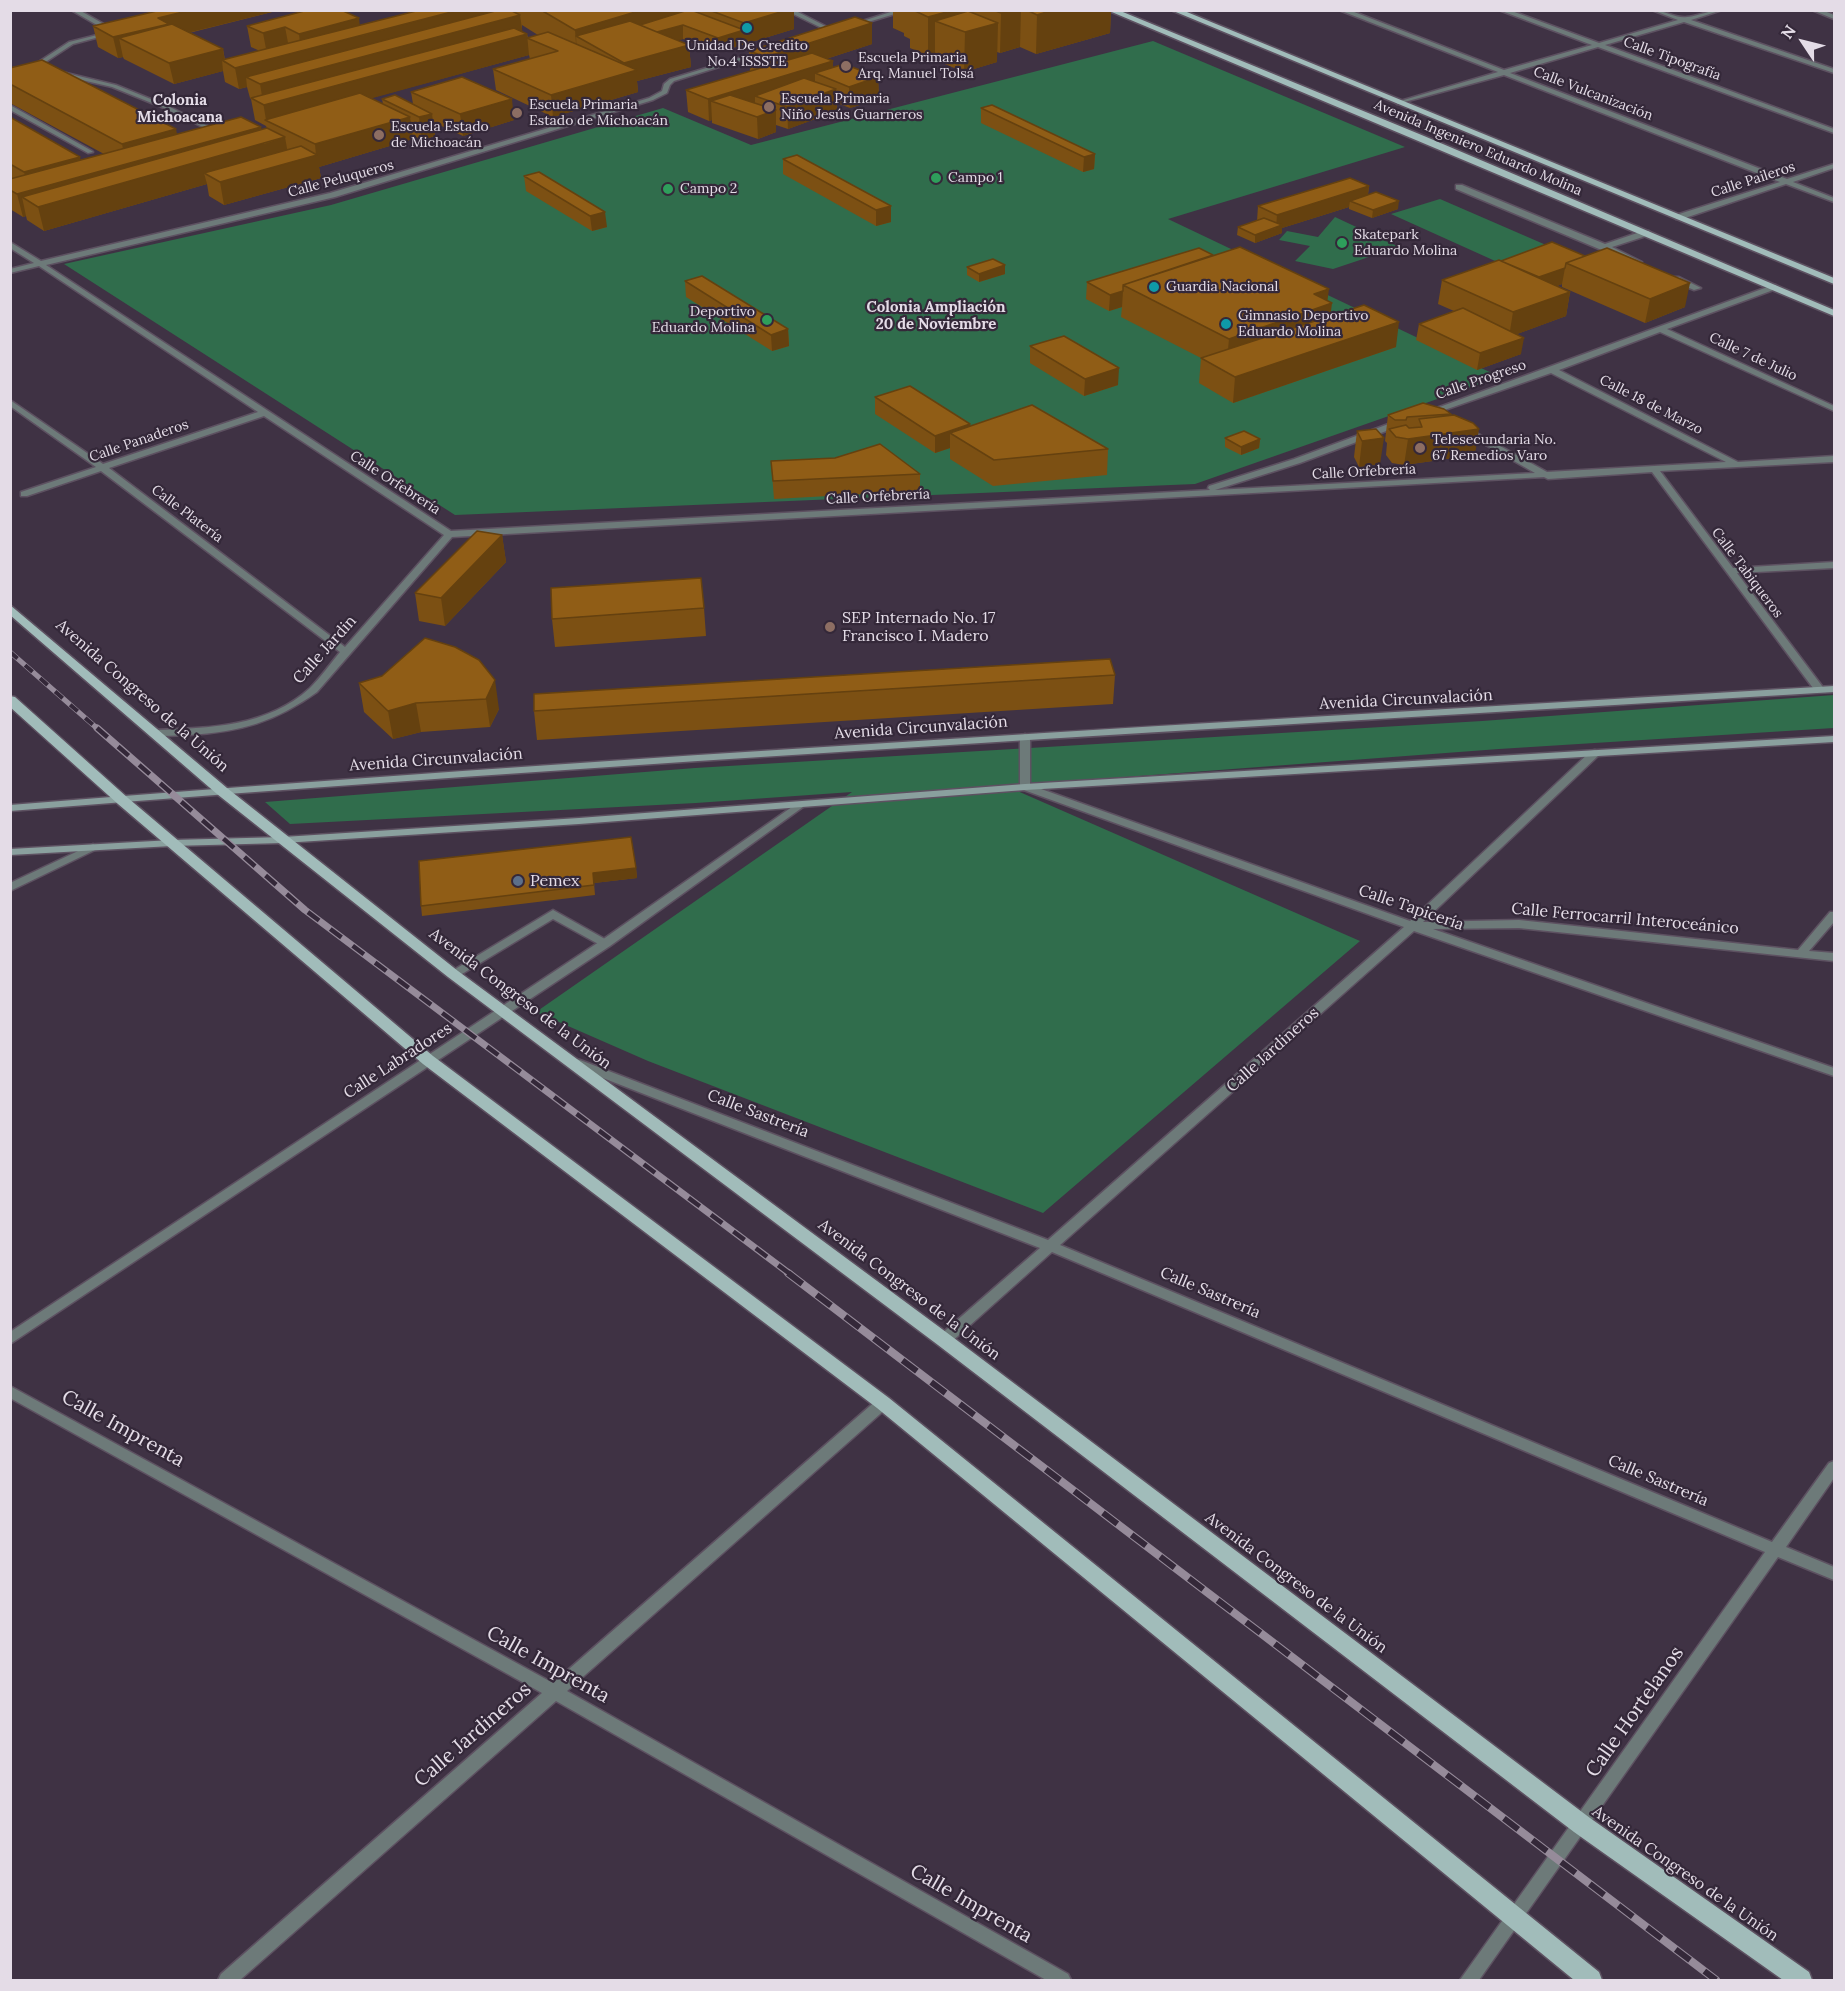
<!DOCTYPE html>
<meta charset="utf-8">
<style>
body{margin:0}
#map{position:relative;width:1845px;height:1991px;overflow:hidden;background:#3f3244;font-family:Lora,serif}
canvas{display:block}
.frame{position:absolute;inset:0;border:12px solid #e4dce7;pointer-events:none}
.north{position:absolute;left:1773px;top:12px;width:60px;height:60px;-webkit-text-stroke:4px #342839;paint-order:stroke;rotate:305deg;font-size:16px;font-weight:700;line-height:24px;text-align:center;color:#e4dce7}
.north::after{content:'';display:block;margin:auto;width:21px;height:27px;background:#e4dce7;clip-path:polygon(50% 0,100% 100%,50% 72%,0 100%)}
</style>
<div id="map">
<canvas width="1845" height="1991"></canvas>
<div class="frame"></div>
<div class="north">N</div>
</div>
<script>
const ctx = document.querySelector('canvas').getContext('2d');
ctx.lineJoin = 'round';
function fill(path, color) { ctx.fillStyle = color; ctx.fill(path, 'evenodd'); }
function stroke(path, color, width, dash) { ctx.strokeStyle = color; ctx.lineWidth = width; ctx.lineCap = dash ? 'butt' : 'round'; ctx.setLineDash(dash || []); ctx.stroke(path); }
function drawText(font, color, halo, rows, align = 'center') {
  ctx.font = font + ' Lora,serif'; ctx.lineWidth = 4.5; ctx.setLineDash([]); ctx.textBaseline = 'middle'; ctx.strokeStyle = halo; ctx.fillStyle = color; for (const [text, x, y, turn = 0] of rows) {
    ctx.save(); ctx.translate(x, y); ctx.rotate((+turn || 0) * Math.PI / 180); ctx.textAlign = isNaN(turn) ? turn : align; if (halo) ctx.strokeText(text, 0, 0); ctx.fillText(text, 0, 0); ctx.restore();
  }
}
const green = new Path2D(`
 M1153,41L1405,147L1168,219L1500,377L1195,484L455,515L64,264L331,205L663,108L751,145Z
 M1440,199L1553,248L1504,265L1391,214Z
 M1335,217L1399,247L1333,269L1295,261L1310,246L1279,240L1287,231L1318,237Z
 M1834,695V728L1499,749L1006,786L1360,941L1043,1213L648,1061L536,1012L852,792L696,803L290,824L265,802L695,768L1482,721Z`);
const service = new Path2D(`
 M62,72L116,85L168,106L222,133L217,134L164,108L112,87L60,75V73Z
 M10,105L92,151L93,152L88,153L10,110Z
 M1456,185H1462L1605,244L1643,231H1649V235L1612,247L1642,262L1635,264L1456,189Z
 M1673,277H1679L1701,288L1694,290L1673,281Z
 M553,910L612,943L606,947L602,946L553,919L457,977L453,978L447,974Z`);
const minor = new Path2D(`
 M71,10H79L118,32L73,44L41,65L10,73V69L37,63L69,42L109,32Z
 M785,10H794L835,31L830,32Z
 M897,10H908L855,26L850,25Z
 M1339,10H1349L1504,70L1592,45L1499,10H1509L1599,43L1678,20L1652,10C1664,10 1677,19 1687,17C1699,16 1709,10 1722,10L1691,20L1834,69V73L1684,22L1605,45L1834,129V133L1598,47L1510,73L1787,179L1834,164V168L1793,182L1834,198V202L1786,184L1682,219H1676V215L1780,182L1504,75L1397,104V102L1498,72Z
 M1812,10H1822L1834,15V19Z
 M762,51L767,52L674,81L670,85L667,93L653,100L335,197L46,265L451,531L1210,490L1208,488L1209,486L1294,459L1402,419L1405,420V424L1300,463L1215,490L1535,473L1461,431L1460,429L1464,426L1547,472L1726,462L1551,373L1430,415L1423,413L1773,285H1776V289L1667,329L1834,406V411L1660,332L1559,370L1738,462L1834,456V462L1660,471L1733,568L1834,562V568L1737,573L1825,690L1824,692H1816L1652,472L1548,479L1544,477L452,537L317,692C275,722 240,732 189,735C177,735 163,737 151,735L150,733L155,730C209,728 267,727 310,688C321,677 330,664 340,652L101,471L27,496H21V492L96,467L10,406V400L103,464L258,412L39,266L10,273V269L34,263L10,248V242L41,261L330,193L649,98L662,91L664,84L670,79ZM264,416L444,535L345,647L109,468Z
 M1025,734L1030,737V785L1410,921L1591,751L1595,750L1600,753L1599,755L1423,922L1519,920L1798,950L1830,912H1834V922L1809,951L1834,953V961L1519,928L1433,929L1834,1068V1076L1414,931L1060,1245L1772,1542L1829,1463L1834,1461V1478L1786,1547L1834,1567V1580L1778,1557L1479,1980H1460L1765,1552L1052,1252L949,1344L944,1345L939,1344L937,1340L939,1336L1040,1248L572,1066L570,1063L576,1059L580,1060L1048,1240L1404,927L1021,789L1020,787V737Z
 M799,802L804,805L803,807L610,946L10,1344V1332L602,940Z
 M93,844L99,847L97,849L10,891V883Z
 M10,1386L553,1683L878,1399L883,1397L888,1399L890,1403L888,1407L567,1691L1068,1974L1071,1980H1046L556,1701L240,1980H218L221,1974L542,1693L10,1398Z`);
const secondary = new Path2D(`
 M1834,686V692C1226,728 618,762 10,811V805C618,756 1226,722 1834,686Z
 M1834,736V742L1025,790L579,824L283,843L172,846L10,855V849L172,840L283,837L579,818L1025,784Z`);
const primary = new Path2D(`
 M1107,10H1118L1424,136L1834,310V316Z
 M1171,10H1182L1834,278V284Z
 M10,605L227,788L458,971L950,1335L1590,1818L1809,1972L1812,1980H1783L1574,1832L938,1345L448,977L217,794L10,615Z
 M10,696L15,697L128,798L433,1056L889,1398L1599,1972L1602,1980H1574L877,1408L423,1064L118,804L10,707Z`);
const railFar2 = new Path2D(`
 M10,652L99,730`);
const railFar1 = new Path2D(`
 M97,728L305,910L790,1274`);
const rail = new Path2D(`
 M788,1273L1716,1980`);
const wall = new Path2D(`
 M161,10H280L189,33L223,49L225,60L260,51L251,47L247,26H360L418,11L416,10H492L493,12L497,11L496,10H691L698,13V10H794V29L719,52L683,39L677,40L689,45L691,67L637,81L638,92L553,117L496,90L493,69L530,59L529,55L371,98L383,104L382,99L413,104L411,92L514,120L463,136L433,122L435,136L422,140L412,135L413,139L319,167L321,178L224,205L209,196L207,184L44,231L27,220L26,216L23,217L10,209V117L80,157V160L104,154L10,103V68L177,134L261,130L267,128L266,126L255,120L251,99L250,98L247,87L239,89L225,82L223,71L174,84L124,59L123,57L118,58L98,47L93,26ZM522,25L538,35L528,38L527,34L522,32Z
 M893,10H1111L1110,33L1036,54L1020,47L1000,53L997,52V62L964,72L935,60V55L928,56L910,48V39L904,36V33L893,28Z
 M872,23V44L826,59L833,61V68L878,77L879,99L850,108L837,103V111L788,129L776,125V132L758,139L712,123V120L709,121L688,112L686,90L750,71L749,51Z
 M981,108L1095,154L1094,169L1083,172L981,123Z
 M783,159L891,206V222L876,226L783,174Z
 M539,172L607,227L592,231L526,191L524,176Z
 M1369,186L1368,195L1398,209L1372,218L1349,209V207L1282,228V233L1255,243L1237,235L1238,227L1257,221L1258,206Z
 M1552,242L1685,307L1645,323L1562,287V284L1557,286L1570,292L1566,316L1517,334L1521,354L1477,370L1416,340L1419,324L1454,311L1438,304L1442,280L1501,261Z
 M1213,255L1328,301L1331,316L1396,347L1233,403L1199,383L1201,358L1121,317L1122,307L1109,311L1086,299L1087,282Z
 M1005,265V274L979,282L967,275V267Z
 M685,281L788,329L789,346L772,351L686,297Z
 M1030,346L1118,385L1084,396L1030,363Z
 M875,397L970,424V426L1108,449L1107,475L993,486L950,459V448L935,453L875,414Z
 M1451,414V416L1475,455L1404,465L1392,463L1386,455L1387,443L1385,441L1388,415Z
 M1357,431L1380,464L1359,467L1354,457Z
 M1225,438L1260,439L1259,448L1241,455L1225,447Z
 M835,458L920,474V491L774,499L771,461Z
 M502,535L506,562L445,626L419,621L415,593Z
 M704,608L706,636L555,647L552,619Z
 M425,638L499,709L490,727L421,732L393,739L364,712L359,683L382,676Z
 M1115,675L1113,704L537,740L534,711Z
 M636,868L637,878L594,883L595,895L422,916L421,906Z`);
const shadedWall = new Path2D(`
 M191,10H280L171,37L119,38L123,57L118,58L113,37L158,18Z
 M459,10H492L494,22L520,15L523,35L527,34L529,55L275,125L266,120L260,84L246,77L247,87L239,89L235,68L301,51L299,34L359,18L361,36Z
 M642,10H690L683,25V39L649,49L576,36L577,57L575,30Z
 M787,10H794V29L719,52L718,38L744,30V23Z
 M949,10H967V31L998,23L997,62L964,72L965,32L935,21V55L928,56V17Z
 M1012,10H1021L1020,47L1000,53L1001,13Z
 M1053,10H1111L1110,33L1036,54L1037,15Z
 M872,23V44L767,78L766,57Z
 M285,27L289,48L267,54L263,33Z
 M689,45L691,67L637,81L638,92L553,117L551,95L625,74L624,63Z
 M223,49L225,63L222,60L223,71L174,84L169,63Z
 M833,61V81L815,73V88L755,96V107L711,101L712,120L709,121L708,99Z
 M878,77L879,99L850,108L849,87Z
 M836,89L837,111L788,129L787,107Z
 M512,99L514,120L463,136L460,114Z
 M776,110V132L758,139L757,117Z
 M432,114L435,136L422,140L419,117Z
 M410,117L413,139L319,167L321,178L224,205L220,182L316,155L315,144Z
 M261,127L264,144L285,137L289,160L204,173L207,184L44,231L38,207L22,197L26,216L23,217L17,194L29,191L24,172L80,157L84,176L126,164L122,144L176,129L180,149Z
 M1095,154L1094,169L1083,172L1084,157Z
 M1369,186L1367,201H1350L1349,207L1282,228V233L1255,243V235L1276,228L1277,215Z
 M1399,201L1398,209L1372,218L1373,210Z
 M891,206V222L876,226V210Z
 M605,212L607,227L592,231L590,216Z
 M1005,265V274L979,282V274Z
 M1565,268L1562,284L1536,294L1539,277Z
 M1690,283L1685,307L1645,323L1650,299Z
 M1329,289L1327,304L1332,303L1328,335L1226,371L1229,339L1314,294Z
 M1123,291L1122,307L1109,311L1110,295Z
 M1570,292L1566,316L1509,337L1513,312Z
 M1399,322L1396,347L1233,403L1235,377Z
 M788,329L789,346L772,351L771,335Z
 M1524,338L1521,354L1477,370L1480,353Z
 M1119,368L1118,385L1084,396L1085,379Z
 M970,424V441L950,433V448L935,453V436Z
 M1479,429L1475,455L1404,465L1408,439Z
 M1384,438L1380,464L1359,467L1362,441Z
 M1260,439L1259,448L1241,455V447Z
 M502,535L506,562L445,626L441,598Z
 M495,680L499,709L490,727L486,699Z
 M416,703L421,732L393,739L388,711Z
 M636,868L637,878L594,883L593,873Z`);
const building = new Path2D(`
 M161,10H191L158,18L169,24L113,37L93,26Z
 M308,10H341L359,18L299,34L285,27L263,33L247,26Z
 M420,10H459L235,68L222,60Z
 M499,10H510L520,15L260,84L246,77Z
 M541,10H642L575,30Z
 M688,10H691L744,30L718,38L683,25L657,32L640,25Z
 M709,10H787L744,23Z
 M913,10H954L928,17Z
 M993,10H1012L1001,13Z
 M1027,10H1053L1037,15Z
 M968,11L998,23L965,32L935,21Z
 M855,17L872,23L766,57L749,51Z
 M630,21L689,45L624,63L576,36Z
 M172,24L223,49L169,63L119,38Z
 M514,28L527,34L264,105L251,98Z
 M548,32L637,70L551,95L493,69L558,51L527,38Z
 M812,53L833,61L708,99L686,90Z
 M42,60L176,129L122,144L10,84V68Z
 M844,64L878,77L849,87L815,73Z
 M462,77L512,99L460,114L411,92Z
 M804,78L836,89L787,107L755,96Z
 M360,93L410,117L315,144L265,120Z
 M395,95L432,114L419,117L382,99Z
 M730,95L776,110L757,117L711,101Z
 M992,105L1095,154L1084,157L981,108Z
 M10,117L80,157L24,172L10,164Z
 M241,117L261,127L17,194L10,190V179Z
 M267,128L285,137L38,207L22,197Z
 M301,146L317,155L220,182L204,173Z
 M797,155L891,206L876,210L783,159Z
 M539,172L605,212L590,216L524,176Z
 M1350,178L1369,186L1277,215L1258,206Z
 M1376,192L1399,201L1373,210L1350,201Z
 M1264,218L1282,225L1255,235L1238,227Z
 M1552,242L1585,256L1566,263L1565,268L1539,277L1501,261Z
 M1240,247L1329,289L1314,294L1332,303L1229,339L1123,285Z
 M1199,248L1213,255L1123,285V291L1110,295L1087,282Z
 M1607,248L1690,283L1650,299L1566,263Z
 M993,259L1005,265L979,274L967,267Z
 M1499,260L1570,292L1513,312L1442,280Z
 M702,276L788,329L771,335L685,281Z
 M1364,305L1399,322L1235,377L1201,358Z
 M1463,308L1524,338L1480,353L1419,324Z
 M1064,336L1119,368L1085,379L1030,346Z
 M910,386L970,424L935,436L875,397Z
 M1423,403L1444,409L1451,414L1407,417L1406,420H1395L1388,415Z
 M1032,405L1108,449L994,460L950,433Z
 M1454,415L1473,423L1479,429L1408,439L1396,437L1389,429L1406,425L1409,428L1422,427L1419,419Z
 M1376,429L1384,438L1362,441L1357,431Z
 M1244,431L1260,439L1241,447L1225,438Z
 M880,444L920,474L773,481L771,461L835,458Z
 M477,531L502,535L441,598L415,593Z
 M701,578L704,608L552,619L551,588Z
 M425,638L455,647L479,660L495,680L486,699L416,703L388,711L359,683L382,676Z
 M1110,659L1115,675L534,711V694Z
 M631,837L636,868L593,873L594,885L421,906L419,861Z`);
const markers = [
 [747,28,6,"#0f9aa8"],
 [846,66,6,"#8d6e63"],
 [769,107,6,"#8d6e63"],
 [517,113,6,"#8d6e63"],
 [379,135,6,"#8d6e63"],
 [936,178,6,"#2e9e5b"],
 [668,189,6,"#2e9e5b"],
 [1342,243,6,"#2e9e5b"],
 [1154,287,6,"#0f9aa8"],
 [767,320,6,"#2e9e5b"],
 [1226,324,6,"#0f9aa8"],
 [1420,448,6,"#8d6e63"],
 [830,627,6,"#8d6e63"],
 [518,881,6,"#5c6f8a"]
];
const farPoinames = [
 ["Unidad De Credito",747,46,"center"],
 ["No.4 ISSSTE",747,62,"center"],
 ["Escuela Primaria",858,58],
 ["Arq. Manuel Tolsá",858,74],
 ["Escuela Primaria",781,99],
 ["Niño Jesús Guarneros",781,115],
 ["Escuela Primaria",529,105],
 ["Estado de Michoacán",529,121],
 ["Escuela Estado",391,127],
 ["de Michoacán",391,143],
 ["Campo 1",948,178],
 ["Campo 2",680,189],
 ["Skatepark",1354,235],
 ["Eduardo Molina",1354,251],
 ["Guardia Nacional",1166,287],
 ["Deportivo",755,312,"right"],
 ["Eduardo Molina",755,328,"right"],
 ["Gimnasio Deportivo",1238,316],
 ["Eduardo Molina",1238,332],
 ["Telesecundaria No.",1432,440],
 ["67 Remedios Varo",1432,456]
];
const farStreetnames = [
 ["Calle Tipografía",1672,59,20],
 ["Calle Vulcanización",1593,94,21],
 ["Avenida Ingeniero Eduardo Molina",1478,148,23],
 ["Calle Peluqueros",341,179,-15],
 ["Calle Paileros",1753,180,-18],
 ["Calle 7 de Julio",1753,357,25],
 ["Calle Progreso",1481,380,-19],
 ["Calle 18 de Marzo",1651,405,27],
 ["Calle Panaderos",139,441,-19],
 ["Calle Orfebrería",1364,472,-3],
 ["Calle Orfebrería",395,483,33],
 ["Calle Orfebrería",878,497,-3],
 ["Calle Platería",187,514,37],
 ["Calle Tabiqueros",1747,573,53]
];
const farNeighbourhoodnames = [
 ["Colonia",180,101],
 ["Michoacana",180,118],
 ["Colonia Ampliación",936,308],
 ["20 de Noviembre",936,325]
];
const poiNames = [
 ["SEP Internado No. 17",842,618],
 ["Francisco I. Madero",842,636],
 ["Pemex",530,881]
];
const streetNames = [
 ["Calle Jardin",325,650,-48],
 ["Avenida Congreso de la Unión",142,696,41],
 ["Avenida Circunvalación",1406,700,-3],
 ["Avenida Circunvalación",921,728,-4],
 ["Avenida Circunvalación",436,760,-4],
 ["Calle Tapicería",1411,908,19],
 ["Calle Ferrocarril Interoceánico",1625,919,5],
 ["Avenida Congreso de la Unión",520,999,37],
 ["Calle Jardineros",1273,1050,-42],
 ["Calle Labradores",398,1061,-33],
 ["Calle Sastrería",758,1114,21],
 ["Avenida Congreso de la Unión",909,1290,37],
 ["Calle Sastrería",1210,1293,23],
 ["Calle Sastrería",1658,1481,23],
 ["Avenida Congreso de la Unión",1296,1583,37],
 ["Avenida Congreso de la Unión",1685,1874,35]
];
const nearStreetnames = [
 ["Calle Imprenta",123,1429,29],
 ["Calle Imprenta",548,1665,29],
 ["Calle Hortelanos",1635,1712,-55],
 ["Calle Jardineros",473,1735,-41],
 ["Calle Imprenta",971,1904,30]
];
fill(green, '#306d4c');
stroke(service, '#5d5161', 3);
stroke(minor, '#5d5161', 3);
stroke(secondary, '#5d5161', 3);
stroke(primary, '#5d5161', 3);
fill(service, '#6d7a79');
fill(minor, '#6d7a79');
fill(secondary, '#8aa09e');
fill(primary, '#a1bcba');
stroke(railFar2, '#968b9a', 5);
stroke(railFar1, '#968b9a', 7);
stroke(rail, '#968b9a', 8);
stroke(railFar2, '#342839', 4, [10]);
stroke(railFar1, '#342839', 4.5, [14]);
stroke(rail, '#342839', 6, [18]);
fill(wall, '#7c5013');
fill(shadedWall, '#65410f');
fill(building, '#905d16');
stroke(building, '#65410f', 1.5);
for (const [x, y, r, color] of markers) { const dot = new Path2D(); dot.arc(x, y, r, 0, 2 * Math.PI); ctx.fillStyle = color; ctx.fill(dot); stroke(dot, '#342839', 2); }
drawText('14px', '#e4dce7', '#342839', farPoinames, 'left');
drawText('14px', '#e4dce7', '#342839', farStreetnames);
drawText('bold 15px', '#e4dce7', '#342839', farNeighbourhoodnames);
drawText('16px', '#e4dce7', '#342839', poiNames, 'left');
drawText('16px', '#e4dce7', '#342839', streetNames);
drawText('20px', '#e4dce7', '#342839', nearStreetnames);
</script>
